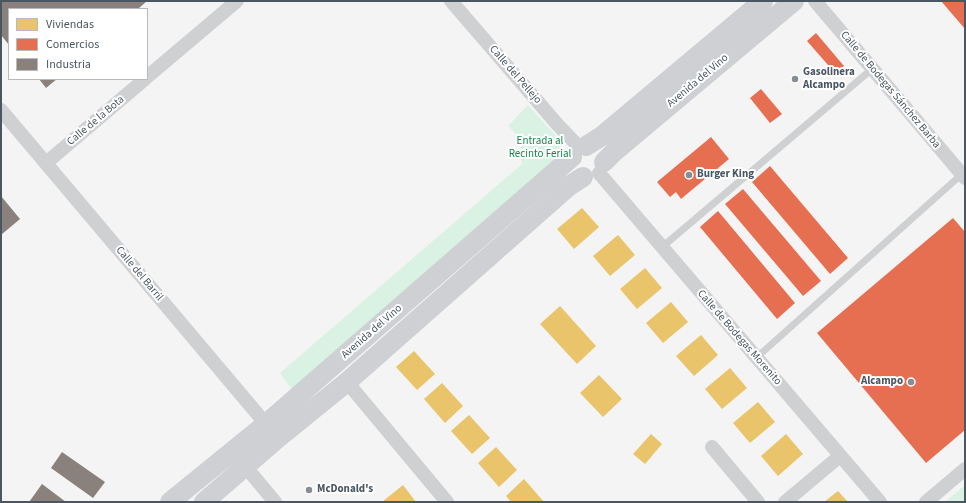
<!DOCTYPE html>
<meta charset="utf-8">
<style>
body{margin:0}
#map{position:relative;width:966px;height:503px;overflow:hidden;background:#f4f4f4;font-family:"Source Sans 3",sans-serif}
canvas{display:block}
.frame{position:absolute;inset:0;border:2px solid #4a5661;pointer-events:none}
.legend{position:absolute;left:8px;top:8px;width:140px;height:72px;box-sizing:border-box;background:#fff;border:1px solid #b7bbc0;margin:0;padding:5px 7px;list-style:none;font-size:12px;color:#4a5661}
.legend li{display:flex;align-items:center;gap:8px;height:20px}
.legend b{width:20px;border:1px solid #b7bbc0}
</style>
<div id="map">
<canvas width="966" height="503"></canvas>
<div class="frame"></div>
<ul class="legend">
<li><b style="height:11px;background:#e9c46a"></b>Viviendas</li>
<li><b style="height:11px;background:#e76f51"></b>Comercios</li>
<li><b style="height:11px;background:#8a817c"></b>Industria</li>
</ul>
</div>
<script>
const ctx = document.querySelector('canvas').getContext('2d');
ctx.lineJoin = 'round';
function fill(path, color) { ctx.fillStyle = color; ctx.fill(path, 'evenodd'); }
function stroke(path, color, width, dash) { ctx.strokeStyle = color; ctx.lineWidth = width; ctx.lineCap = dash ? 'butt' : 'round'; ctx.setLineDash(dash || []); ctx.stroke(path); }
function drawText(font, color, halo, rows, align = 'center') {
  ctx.font = font + ' "Source Sans 3",sans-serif'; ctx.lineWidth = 4; ctx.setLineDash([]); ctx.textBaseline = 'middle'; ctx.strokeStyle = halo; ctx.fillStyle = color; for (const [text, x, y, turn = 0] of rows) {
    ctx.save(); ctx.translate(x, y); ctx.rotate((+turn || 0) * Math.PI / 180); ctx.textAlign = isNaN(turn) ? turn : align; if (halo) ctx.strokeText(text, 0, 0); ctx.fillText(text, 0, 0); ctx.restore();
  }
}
const green = new Path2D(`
 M528,105L556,136L560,144V163L293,391L280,373L522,164L520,138L508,126Z
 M965,485V502H945Z`);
const homes = new Path2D(`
 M582,208L599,227L574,249L557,229Z
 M618,235L635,255L610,276L593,256Z
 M645,268L662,288L637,309L620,289Z
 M671,302L688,322L663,343L646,323Z
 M560,306L596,346L577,364L540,324Z
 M701,335L718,355L694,376L676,356Z
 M414,351L435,374L417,390L396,367Z
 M730,368L747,388L722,409L705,389Z
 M599,375L622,399L603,417L580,393Z
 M442,383L463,406L445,423L424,399Z
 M758,402L775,422L750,443L733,423Z
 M469,415L490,438L472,454L451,431Z
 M651,434L662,444L645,464L633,454Z
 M786,434L803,454L778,476L761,456Z
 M496,447L517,470L499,487L478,463Z
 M524,479L544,502H511L506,496Z
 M403,485L416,502H382Z
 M838,491L848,502H824Z`);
const shops = new Path2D(`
 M941,1H965V29Z
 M816,33L844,66L835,73L807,41Z
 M761,89L782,114L770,123L750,98Z
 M711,137L729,159L681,199L676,192L670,197L657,182Z
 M770,166L848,258L830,274L752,182Z
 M743,189L821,281L803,296L725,204Z
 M718,211L795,303L777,319L700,227Z
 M953,218L965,232V430L926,463L817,333Z`);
const industry = new Path2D(`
 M1,1H147L138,9H9V45L1,35Z
 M39,79H57L46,88Z
 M1,196L20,219L1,235Z
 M62,452L105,482L93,498L51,468Z
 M42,484L66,502H29Z`);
const lane = new Path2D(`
 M661,248L872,69
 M756,358L962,174`);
const street = new Path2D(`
 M451,1L557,124L580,148
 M815,1L965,178
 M147,77L237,1
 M1,110L271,430
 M46,163L145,79
 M599,173L880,502
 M347,382L447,502
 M712,447L758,502
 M245,466L275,502
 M785,502L840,456
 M926,502L965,469`);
const secondary = new Path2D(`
 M586,146L602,136L763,1
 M604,162L615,151L794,1
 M170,502L266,424L572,157
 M204,502L278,438L347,382L569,186L583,177`);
const markers = [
 [795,79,4,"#868d94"],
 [689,175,4,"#868d94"],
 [911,382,4,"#868d94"],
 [309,490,4,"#868d94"]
];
const poiNames = [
 ["Gasolinera",803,73],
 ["Alcampo",803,86],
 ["Burger King",697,175],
 ["Alcampo",903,382,"right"],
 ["McDonald's",317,490]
];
const streetNames = [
 ["Calle del Pellejo",515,75,49],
 ["Avenida del Vino",698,81,-40],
 ["Calle de Bodegas Sánchez Barba",890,90,50],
 ["Calle de la Bota",96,121,-40],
 ["Calle del Barril",139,274,50],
 ["Avenida del Vino",372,332,-41],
 ["Calle de Bodegas Morenito",739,338,49]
];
const parkNames = [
 ["Entrada al",540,142],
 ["Recinto Ferial",540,155]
];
fill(green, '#d9f2e3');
fill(homes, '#e9c46a');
fill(shops, '#e76f51');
fill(industry, '#8a817c');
stroke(lane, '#ced0d2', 7);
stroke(street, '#ced0d2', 14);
stroke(secondary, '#ced0d4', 20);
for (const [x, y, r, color] of markers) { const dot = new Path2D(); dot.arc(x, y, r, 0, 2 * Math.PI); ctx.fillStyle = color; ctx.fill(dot); stroke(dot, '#fff', 1.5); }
drawText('bold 11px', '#4a5661', '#fff', poiNames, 'left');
drawText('11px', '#4a5661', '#fff', streetNames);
drawText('11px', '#17864f', '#fff', parkNames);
</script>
